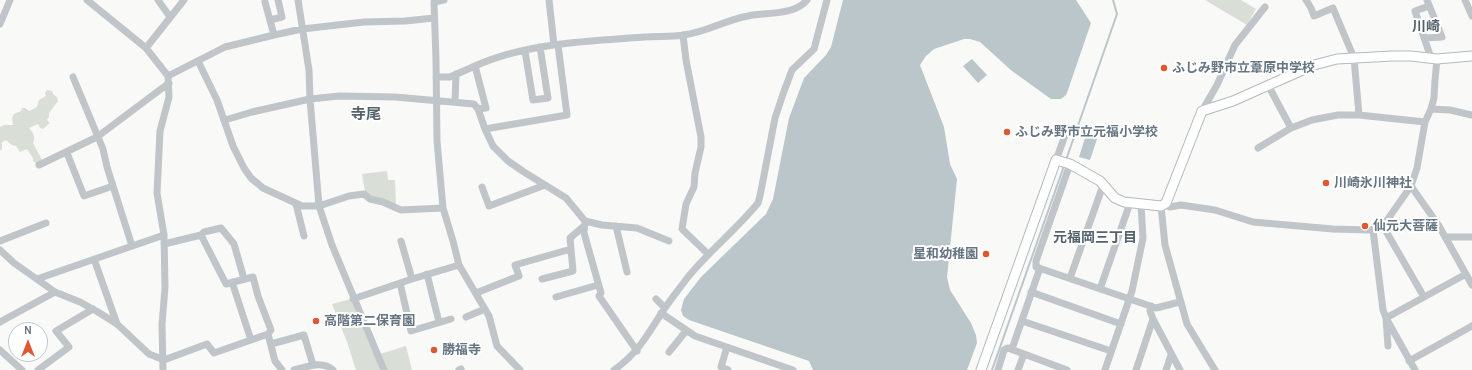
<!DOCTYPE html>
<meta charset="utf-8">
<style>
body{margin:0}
#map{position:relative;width:1472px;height:370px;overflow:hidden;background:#f9f9f7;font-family:Karla,sans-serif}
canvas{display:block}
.north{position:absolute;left:8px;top:322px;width:40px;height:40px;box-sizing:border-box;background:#fff;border:1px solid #c1c8cd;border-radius:50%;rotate:0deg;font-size:11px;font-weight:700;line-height:16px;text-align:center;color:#657581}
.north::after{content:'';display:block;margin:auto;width:14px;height:18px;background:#de5832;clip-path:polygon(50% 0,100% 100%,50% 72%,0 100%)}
</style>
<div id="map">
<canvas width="1472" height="370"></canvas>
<div class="north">N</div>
</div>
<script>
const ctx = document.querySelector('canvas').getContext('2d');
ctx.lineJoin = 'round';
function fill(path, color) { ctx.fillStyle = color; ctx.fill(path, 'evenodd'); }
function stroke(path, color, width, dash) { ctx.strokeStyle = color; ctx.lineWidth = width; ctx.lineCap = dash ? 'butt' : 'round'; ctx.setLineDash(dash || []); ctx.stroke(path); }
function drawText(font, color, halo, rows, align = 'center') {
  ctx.font = font + ' Karla,"Noto Sans JP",sans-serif'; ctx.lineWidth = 4; ctx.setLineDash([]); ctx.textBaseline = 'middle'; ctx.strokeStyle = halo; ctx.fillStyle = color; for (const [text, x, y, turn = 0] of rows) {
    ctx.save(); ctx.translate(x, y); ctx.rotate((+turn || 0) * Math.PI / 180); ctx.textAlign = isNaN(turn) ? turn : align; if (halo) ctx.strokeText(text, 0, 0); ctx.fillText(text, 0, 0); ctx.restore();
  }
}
const green = new Path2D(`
 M1205,0H1241L1256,9L1247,25Z
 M47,90L52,91L53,94L57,97L58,101L49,113V117L47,120L50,123L43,129L40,128L38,124L29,128C33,133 36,137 33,143L42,160L37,164L33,161V158L27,149L20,152L16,146L12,145L6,140L2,142V149L0,151V127L4,125H13L12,118L14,114L21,111L22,108H25L29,111L37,107L39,100L46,96L45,93Z
 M387,171L388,180H395L396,206L371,197L365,191L362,174Z
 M351,299L383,370H356L347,342L332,304Z
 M406,346L412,370H386L380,354Z`);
const water = new Path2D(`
 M843,0H1076L1091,23L1068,90L1066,95L1061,99H1051L1012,71L980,42L970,39H964L934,49L926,56L920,65L944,127L950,164L957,179L947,277L950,290L971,323L976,335L977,343L967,370H813L809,361L689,320L683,316L681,310L684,299L701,277L766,214L773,199L789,118L804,78L826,55L831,47Z
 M972,59L987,75L978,83L963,66Z
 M1086,135L1097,139L1090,160L1079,157Z`);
const stream = new Path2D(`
 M1066,160L1117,14L1113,0
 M992,370L1064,166`);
const street = new Path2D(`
 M87,0L146,48L168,76L169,97L160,131L157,193L164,235L165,288L162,324L163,370
 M158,0L170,17
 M298,0L309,70L310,99L319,206L332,245L384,370
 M444,0L434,2L436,60L437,141L443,208L453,241L459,265L489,316L497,346L520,370
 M549,0L554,45
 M1306,0L1311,8L1314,16L1333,8L1354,58L1359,115
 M1465,0L1472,16
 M265,2L274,35
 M1429,6L1415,11L1431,58
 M270,20L282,17L278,0
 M0,24L10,0
 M683,35L686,60L701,137V147L695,173L694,187L686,204L682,229L708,254
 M1425,38L1442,37L1427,0
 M146,48L184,0
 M525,51L533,100L548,98L540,47
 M198,61L217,100L233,146L244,168L251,178L263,188L302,206H319L349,196L364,194L370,199L383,202L401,210L443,208
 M168,76L225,47L274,35L302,29L364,22L405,21L434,18
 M73,77L103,149L107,167L132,246
 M436,77H450L475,66
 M1268,85L1291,128
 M455,102L456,74
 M478,109L486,108L475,66C525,43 590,41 645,37C658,36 671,37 684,35C707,32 725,20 748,16C767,12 794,16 807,0
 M1431,109L1450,110L1472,115
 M1202,111L1217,85L1235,45L1265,7
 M225,120L252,112L310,99L339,96L395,97L474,104L478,109L485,129L493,146L508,161L524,172L566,198L585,221L584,233L601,293L599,296L637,351
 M485,129L567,115L558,45
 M1258,148L1291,128L1312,120L1338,115H1359L1425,122
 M67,153L84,196L113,186
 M1056,160L1067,130
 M1070,164L1036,261V267L1156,308L1180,302
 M39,165L97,137L169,83
 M1411,186L1439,226L1472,285
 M482,187L489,206L545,185
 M296,204L304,236
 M1164,204L1170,207L1181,205L1215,210L1253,222L1333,229L1370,230L1383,226L1411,186L1417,168L1425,122L1431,109L1434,98L1435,80L1437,59
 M1161,206L1165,245L1187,324L1215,370
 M585,221L602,225L637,228L669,241
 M616,226L627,272
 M1373,230L1383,310L1386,318L1388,346
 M201,235L204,232L221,228L234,244L244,279
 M1445,237H1472
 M0,241L46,223
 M401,241L412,279
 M164,244L201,235L226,284L253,277L258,296L271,330L268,334
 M0,250L14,263L55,292L80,302L98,312L117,324L149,354L164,360L207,344L214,353L268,334L275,361L282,370
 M94,259L117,324
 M427,274L439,322
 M1070,278L1101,191L1105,185
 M37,279L164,235
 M542,279L573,271L570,238L584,226
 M232,282L251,340
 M400,283L411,331L451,319
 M1100,289L1130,203
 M1031,292L1121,324
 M476,293L519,276L515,265L571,249
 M556,297L598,285
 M1424,297L1383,226L1396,224L1439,226
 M353,299L412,279L459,265
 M656,299L665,308
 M1151,306L1150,311L1153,319L1180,370
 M661,313L695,336L793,370
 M466,317L485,309
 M1022,321L1111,351
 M0,322L55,292
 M271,344L304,335L313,365
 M727,347L721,367L728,370
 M1012,349L1040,268
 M0,350L22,370
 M669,352L686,331
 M1409,361L1472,326
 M38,370L69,347L56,331L93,309
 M294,370C307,367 322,360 333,370
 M459,370L461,369
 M614,370C637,354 646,337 661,314C669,301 679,289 688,277C709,251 736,230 758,203L760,196L775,118L783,94L792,70L814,49L827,0
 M998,370L1004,350L1008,348L1067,370
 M1018,370L1024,354
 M1105,370L1132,291L1143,238L1141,204
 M1136,370L1153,319
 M1166,370L1171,355
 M1415,370L1386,318L1466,274`);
const secondary = new Path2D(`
 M981,370L1056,160L1070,164L1100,181L1115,198L1124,202L1161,206L1166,203L1202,111L1233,101L1314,65L1337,59L1393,56H1411L1437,59L1472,56`);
const markers = [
 [1164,68,4,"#de5832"],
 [1007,132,4,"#de5832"],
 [1326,183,4,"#de5832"],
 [1365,226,4,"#de5832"],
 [986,254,4,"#de5832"],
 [316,321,4,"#de5832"],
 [434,350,4,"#de5832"]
];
const poiNames = [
 ["ふじみ野市立葦原中学校",1172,68],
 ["ふじみ野市立元福小学校",1015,132],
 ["川崎氷川神社",1334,183],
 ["仙元大菩薩",1373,226],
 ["星和幼稚園",978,254,"right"],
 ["高階第二保育園",324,321],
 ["勝福寺",442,350]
];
const neighbourhoodNames = [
 ["川崎",1426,27],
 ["元福岡三丁目",1095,238]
];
const quarterNames = [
 ["寺尾",366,115]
];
fill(green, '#d9ded6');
fill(water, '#bac6ca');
stroke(stream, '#bac6ca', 2);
stroke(secondary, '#b3b9bd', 11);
stroke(street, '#c0c5c9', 7);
stroke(secondary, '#fff', 9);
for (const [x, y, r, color] of markers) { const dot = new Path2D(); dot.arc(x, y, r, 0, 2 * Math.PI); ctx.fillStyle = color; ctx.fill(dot); stroke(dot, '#fff', 1.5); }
drawText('bold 13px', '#657581', '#fff', poiNames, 'left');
drawText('bold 14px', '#57636c', '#fff', neighbourhoodNames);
drawText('bold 15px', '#57636c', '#fff', quarterNames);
</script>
